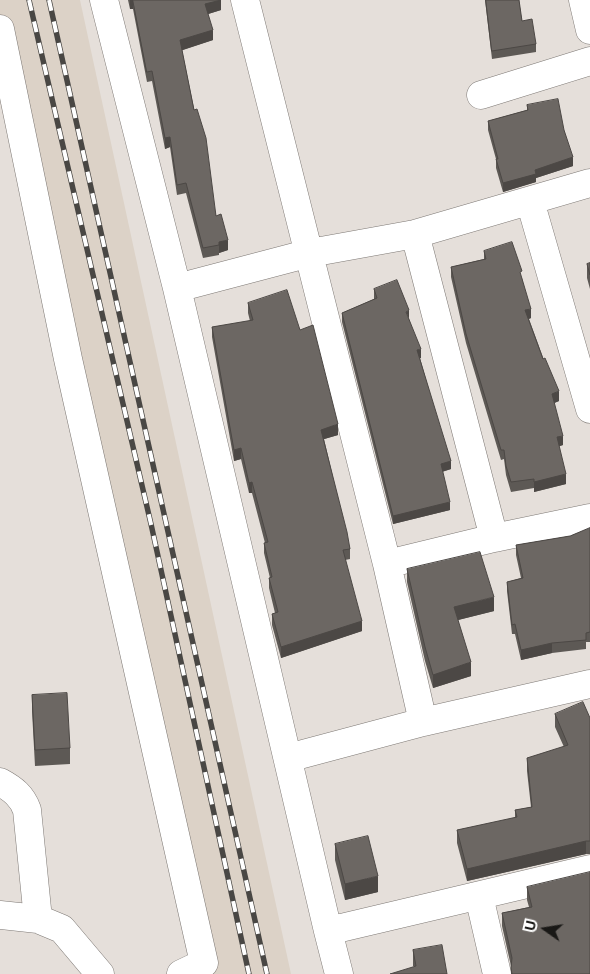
<!DOCTYPE html>
<style>
body{margin:0}
#map{position:relative;width:590px;height:974px;overflow:hidden;background:#e5dfda;font-family:"Noto Sans",sans-serif}
canvas{display:block}
.north{position:absolute;left:520px;top:904px;width:50px;height:50px;-webkit-text-stroke:4px #fff;paint-order:stroke;rotate:283deg;font-size:14px;font-weight:700;line-height:20px;text-align:center;color:#191816}
.north::after{content:'';display:block;margin:auto;width:18px;height:22px;background:#191816;clip-path:polygon(50% 0,100% 100%,50% 72%,0 100%)}
</style>
<div id="map">
<canvas width="590" height="974"></canvas>
<div class="north">U</div>
</div>
<script>
const ctx = document.querySelector('canvas').getContext('2d');
ctx.lineJoin = 'round';
function fill(path, color) { ctx.fillStyle = color; ctx.fill(path, 'evenodd'); }
function stroke(path, color, width, dash) { ctx.strokeStyle = color; ctx.lineWidth = width; ctx.lineCap = dash ? 'butt' : 'round'; ctx.setLineDash(dash || []); ctx.stroke(path); }
const built = new Path2D(`
 M0,0H80L291,974H192L0,86Z`);
const minor = new Path2D(`
 M104,0L177,288L328,931L339,974
 M245,0L387,564L423,722
 M583,0L590,30
 M0,29L68,359L204,963L181,974
 M481,95L590,61
 M530,201L590,409
 M415,234L494,538
 M177,288L310,253L415,234L590,183
 M387,564L494,538L590,518
 M288,758L423,722L590,684
 M0,782C13,789 22,796 27,810L38,919
 M479,896L497,974
 M0,915L38,919L62,929L100,974
 M328,931L590,869`);
const rail = new Path2D(`
 M29,0L151,524L249,974
 M49,0L267,974`);
const wall = new Path2D(`
 M128,0H221V10L208,14L213,40L182,50L216,216L228,250L219,253V255L203,258L186,193L177,195L170,147L165,149L152,81L147,82L133,9H130Z
 M485,0H519L522,21L536,44V52L492,59Z
 M527,105L564,130L573,166L536,178V182L503,192L496,168V159L488,130V121L527,110Z
 M484,251L522,278L531,318L529,319L559,401L554,403L563,445L559,446L566,484L534,492V488L511,492L506,475L504,459L501,460L466,343L451,277V267L484,259Z
 M590,263V289L587,278V264Z
 M374,289L409,319L421,358H420L451,469L442,472L450,510L393,524L342,322V313L374,299Z
 M248,303L300,330L338,435L324,439L350,549V559L345,560L362,631L281,658L272,625V614L275,613L269,588V578H270L264,553V543H265L252,493H249L241,459L234,461L212,337V327L250,321L248,313Z
 M590,528V642H586V649L552,653L521,660L515,634H512L507,591V582L521,578L516,555V545L570,536Z
 M407,569L494,611L458,620L471,676L433,688L425,661L407,582Z
 M32,695L70,748V764L35,766L32,711Z
 M555,714L590,718V854H586L467,881L457,843V830L515,818V810L531,807L527,771V758L564,747L555,727Z
 M335,844L378,892L345,900L335,860Z
 M527,887L590,974H511V966L502,926V913L529,907L527,900Z
 M413,950L447,974L413,966Z`);
const shadedWall = new Path2D(`
 M130,0H133V9H130Z
 M221,0V10L205,15V4Z
 M213,30V40L180,51V40Z
 M170,137V147L165,149V138Z
 M573,157V166L536,178V182L503,192V183L535,170Z
 M228,240V250L219,253V242Z
 M531,309V318L525,320V310Z
 M409,310V319L406,312Z
 M421,349V358L417,359V350Z
 M559,391V401L552,404V394Z
 M338,424V435L321,440V430Z
 M563,436V445L557,447V437Z
 M241,448V459L234,461V450Z
 M451,461V469L441,472V464Z
 M566,474V484L534,492V482Z
 M252,482V493H249V483Z
 M450,502V510L393,524V516Z
 M494,597V611L454,621V607Z
 M362,621V631L281,658V647Z
 M552,643V653L521,660V650Z
 M471,662V676L433,688V675Z
 M586,841V854L467,881V869Z
 M378,876V892L345,900V884Z`);
const building = new Path2D(`
 M133,0H221L205,4L213,30L180,40L194,110L197,109L206,138L216,216L221,214L228,240L219,242V245L203,248L186,183L177,185L170,137L165,138L152,71L147,72Z
 M486,0H519L522,21L532,19L536,44L492,51Z
 M558,99L564,130L573,157L535,170L536,174L503,183L496,159H498L488,121L528,110L527,105Z
 M512,242L522,271L520,272L531,309L525,310L543,359L545,358L559,391L552,394L563,436L557,437L566,474L534,482V479L511,482L506,466L504,450H501L466,334L451,267L486,259L484,251Z
 M590,263V275L587,264Z
 M397,280L409,310L406,312L421,349L417,350L451,461L441,464L450,502L393,516L342,313L377,298L374,289Z
 M287,290L300,330L313,325L338,424L321,430L347,532L350,549L343,550L362,621L281,647L272,614L278,612L269,578L272,577L264,543L268,542L252,482L249,483L241,448L234,450L212,327L253,320L248,303Z
 M590,528V632L586,633V640L552,643L521,650L515,624L512,625L507,582L523,578L516,545L570,536Z
 M480,552L494,597L454,607L471,662L433,675L425,647L407,569Z
 M67,693L70,748L35,750L32,695Z
 M583,702L590,718V841H586L467,869L457,830L517,817L515,810L532,807L527,758L568,745L555,714Z
 M368,836L378,876L345,884L335,844Z
 M590,872V974H512L511,968L512,958L502,913L532,907L527,887Z
 M442,945L447,974H390L416,966L413,950Z`);
fill(built, '#dcd2c7');
stroke(minor, '#7e7975', 29);
stroke(minor, '#fff', 28);
stroke(rail, '#494744', 5.5);
stroke(rail, '#fff', 4, [11]);
fill(wall, '#5d5955');
fill(shadedWall, '#4c4845');
fill(building, '#6c6763');
stroke(building, '#4c4845', 1);
</script>
